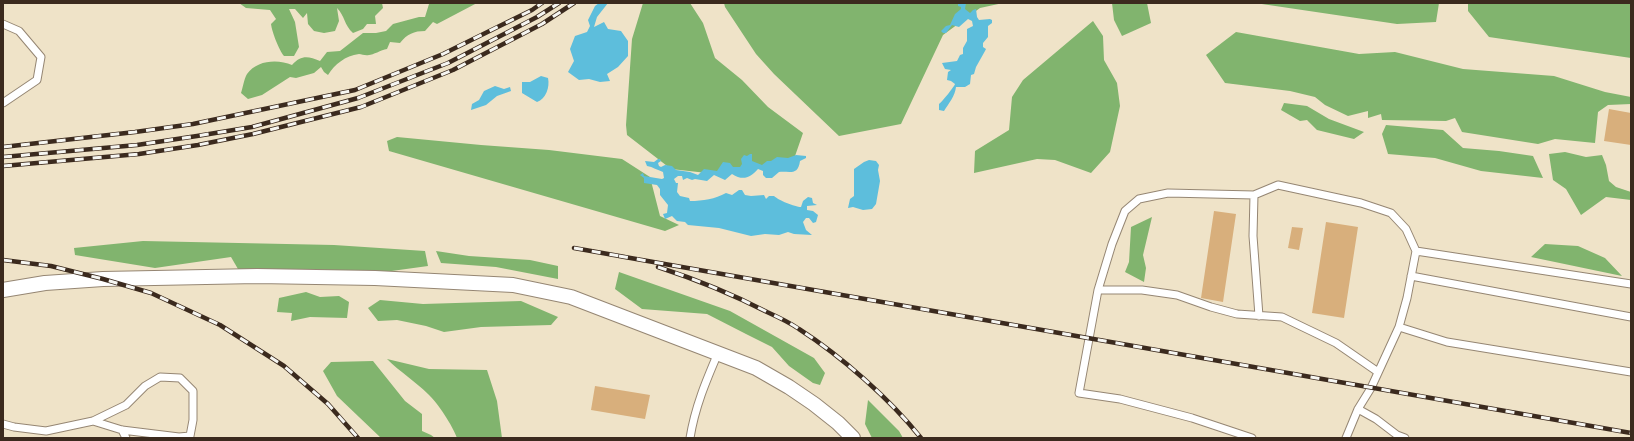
<!DOCTYPE html>
<style>
body{margin:0}
#map{position:relative;width:1634px;height:441px;overflow:hidden;background:#efe3c8;font-family:"Playpen Sans",sans-serif}
canvas{display:block}
.frame{position:absolute;inset:0;border:4px solid #3b2a1e;pointer-events:none}
</style>
<div id="map">
<canvas width="1634" height="441"></canvas>
<div class="frame"></div>
</div>
<script>
const ctx = document.querySelector('canvas').getContext('2d');
ctx.lineJoin = 'round';
function fill(path, color) { ctx.fillStyle = color; ctx.fill(path, 'evenodd'); }
function stroke(path, color, width, dash) { ctx.strokeStyle = color; ctx.lineWidth = width; ctx.lineCap = dash ? 'butt' : 'round'; ctx.setLineDash(dash || []); ctx.stroke(path); }
const forest = new Path2D(`
 M239,3H382L383,8L375,16L376,24H367L363,29L353,33C344,25 345,16 337,8L339,21L335,31L324,33L314,31L308,24L307,13L303,18L295,9H289L295,22L299,47L294,56H284C279,50 272,32 271,24L276,19L270,10L246,8Z
 M431,3H477L437,24L433,22L425,31C414,31 407,34 400,43L390,42L387,49C381,50 373,55 369,55C365,56 362,54 359,54C345,56 335,64 328,75L324,72L321,67L314,73L296,78L290,77L262,95L248,99L241,93C243,87 244,79 247,74C257,60 278,59 292,65C301,55 308,56 320,61L327,52L340,51L363,33H376L386,31L393,24L419,17H425L429,4Z
 M643,3H690L703,23L715,58L742,80L768,107L803,133L794,159L748,171L707,173L671,169L627,135L626,125L632,39Z
 M724,3H1003L980,8L943,35L901,124L839,136L774,74L756,54L725,7Z
 M1112,3H1147L1151,23L1122,36L1114,20Z
 M1255,3H1439L1436,22L1397,24Z
 M1468,3H1631V58L1489,37L1468,11Z
 M1093,21L1103,36L1104,60L1117,83L1120,106L1110,152L1091,173L1055,160L1037,159L974,173L975,151L1009,130L1012,97L1023,80Z
 M1236,32L1359,54L1395,52L1463,69L1554,76L1605,92L1631,97V104L1608,105L1598,112L1595,143L1555,139L1538,144L1462,132L1455,118L1446,121L1382,120L1381,114L1368,118V111L1348,116L1325,105L1315,97L1290,91L1225,83L1206,55Z
 M1284,103L1307,106L1329,119L1364,132L1354,139L1317,130L1307,120L1300,121L1281,110Z
 M1386,125L1443,130L1463,148L1499,151L1533,156L1543,178L1481,171L1435,158L1388,154L1382,134Z
 M397,137L481,145L549,150L622,159L650,177L660,216L679,225L665,231L389,151L387,141Z
 M1565,152L1586,157L1602,155L1606,165L1609,181L1616,187L1631,192V200L1606,197L1581,215L1566,189L1553,180L1549,154Z
 M1152,217L1143,255L1146,268L1144,282L1125,272L1129,262L1131,227Z
 M143,241L334,245L425,251L428,266L377,273L238,269L231,257L155,268L75,255L74,248Z
 M1545,244L1578,246L1605,258L1622,276L1531,257Z
 M436,251L469,256L530,260L558,266V279L496,267L441,263Z
 M619,272L730,311L814,358L825,373L820,385L813,383L789,366L772,347L746,334L707,314L642,309L615,289Z
 M306,292L320,297L339,296L349,302L347,318L310,317L291,321L292,313L277,312L279,298Z
 M380,300L423,304L521,301L558,317L551,325L481,327L444,332L426,326L397,320L378,321L368,308Z
 M387,359L429,369L487,370L497,401L502,438H457C453,426 437,402 428,394C415,381 400,372 387,359Z
 M373,361L405,401L422,414V431L431,435L435,438H381L337,396L323,371L331,362Z
 M868,400L899,431L903,438H872L865,424Z`);
const water = new Path2D(`
 M599,3H608L597,17L594,27L604,22L608,29L621,31L628,41V56L618,67L607,74L610,81L600,82L589,79L579,80L568,72L574,61L570,49L575,36L587,32L590,26L588,20L595,6Z
 M958,3H966L965,9L970,13L973,10L976,9L977,17L979,20L990,19L992,20V23L988,26V37L983,43V47L986,49L985,51L976,67L974,74L971,75L970,84L965,87H956C955,96 949,103 944,111L939,110V104C942,102 954,87 955,84L951,81L947,80L948,72L951,70L945,69L942,63L957,61L960,55L963,54V48L967,41V29L973,26L972,21L968,19L959,27L952,25L946,33H943L941,31L946,26L950,25L955,14L961,9V7L958,6Z
 M541,76L548,78C550,87 546,99 537,102L522,93V82H530Z
 M495,86L504,89L510,87L511,91L497,96L486,105L471,110L472,104L479,100L484,91Z
 M750,154H752V161L762,165L767,161H771L777,157L788,158L796,155L806,156V158L800,161C798,176 790,171 779,172L772,178H766L763,175V171L758,169C750,178 743,181 732,174L725,180L714,175L707,181L695,179L692,180L687,178L683,180L682,176H678L674,179L676,183H678L677,192L680,196L689,198L690,201C703,201 715,199 726,193L732,195L739,190H742L745,195L751,196L764,195L766,199L769,196H774C778,200 795,207 801,207L803,201L808,197L812,198L813,203L817,205L807,206V210L813,211L818,215L816,222L813,223L809,218H806L803,222L806,230L812,235L794,234L788,232L779,235L765,234L751,236L719,228L688,225L685,222L677,221L672,216L665,219L663,214L667,213L668,205L660,195V189L657,185L644,183V178L640,175L643,173L644,176L662,179L664,178L663,172C657,170 653,167 647,166L645,161L654,162L658,159H660L661,161L658,163L659,166L661,167L665,165L672,166L676,170L690,172L698,175L704,169L717,171L723,162L730,163L733,167H740L742,164L741,159L744,155L747,156Z
 M869,160L876,161L879,165L878,170L880,181L876,204L872,209L863,210L853,207L848,208L850,199L854,196V169L864,162Z`);
const building = new Path2D(`
 M1609,109L1631,113V145L1604,141Z
 M1214,211L1236,214L1223,302L1201,298Z
 M1326,222L1358,227L1344,318L1312,313Z
 M1292,227L1303,228L1299,250L1288,248Z
 M595,386L650,395L645,419L591,410Z`);
const service = new Path2D(`
 M3,24L19,31L41,57L37,80L3,103
 M1254,195L1253,236L1259,316
 M1416,251L1631,284
 M1411,276L1631,317
 M1098,290H1142L1177,295L1211,307L1237,314L1282,317L1336,343L1378,372
 M1399,327L1447,342L1631,372
 M1358,409L1376,419L1397,435L1405,438
 M3,424L14,427L46,431L93,421L126,405L145,386L160,377L180,378L193,391V420L190,436L179,437L122,430L93,421
 M122,430L126,438
 M690,438C695,407 706,381 718,353
 M1252,438L1192,418L1120,399L1079,393L1098,290L1112,244L1125,211L1139,199L1168,193L1254,195L1278,185L1361,203L1391,213L1406,229L1416,251L1407,298L1399,327L1371,388L1358,409L1346,438`);
const minor = new Path2D(`
 M3,290L45,283L103,279L257,276L375,278L513,285L571,297L756,368L789,387L814,404L838,423L853,438`);
const rail = new Path2D(`
 M3,147L135,132L193,124L355,90L443,54L532,10L542,3
 M3,157L137,145L197,136L252,127L358,98L448,63L537,17L559,3
 M3,166L139,154L198,145L253,134L361,107L453,70L542,24L574,3
 M574,248L625,257
 M619,256L1631,433
 M3,260L51,266L103,279L151,293L220,325L284,366L328,404L358,438
 M658,267C695,279 732,294 767,312C778,317 789,322 799,329C841,356 890,399 921,438`);
fill(forest, '#81b46e');
fill(water, '#5dbedc');
fill(building, '#d8af7c');
stroke(service, '#958673', 9);
stroke(minor, '#958673', 16);
stroke(service, '#fff', 7);
stroke(minor, '#fff', 14);
stroke(rail, '#3b2a1e', 4.5);
stroke(rail, '#f6f6f2', 3, [9]);
</script>
